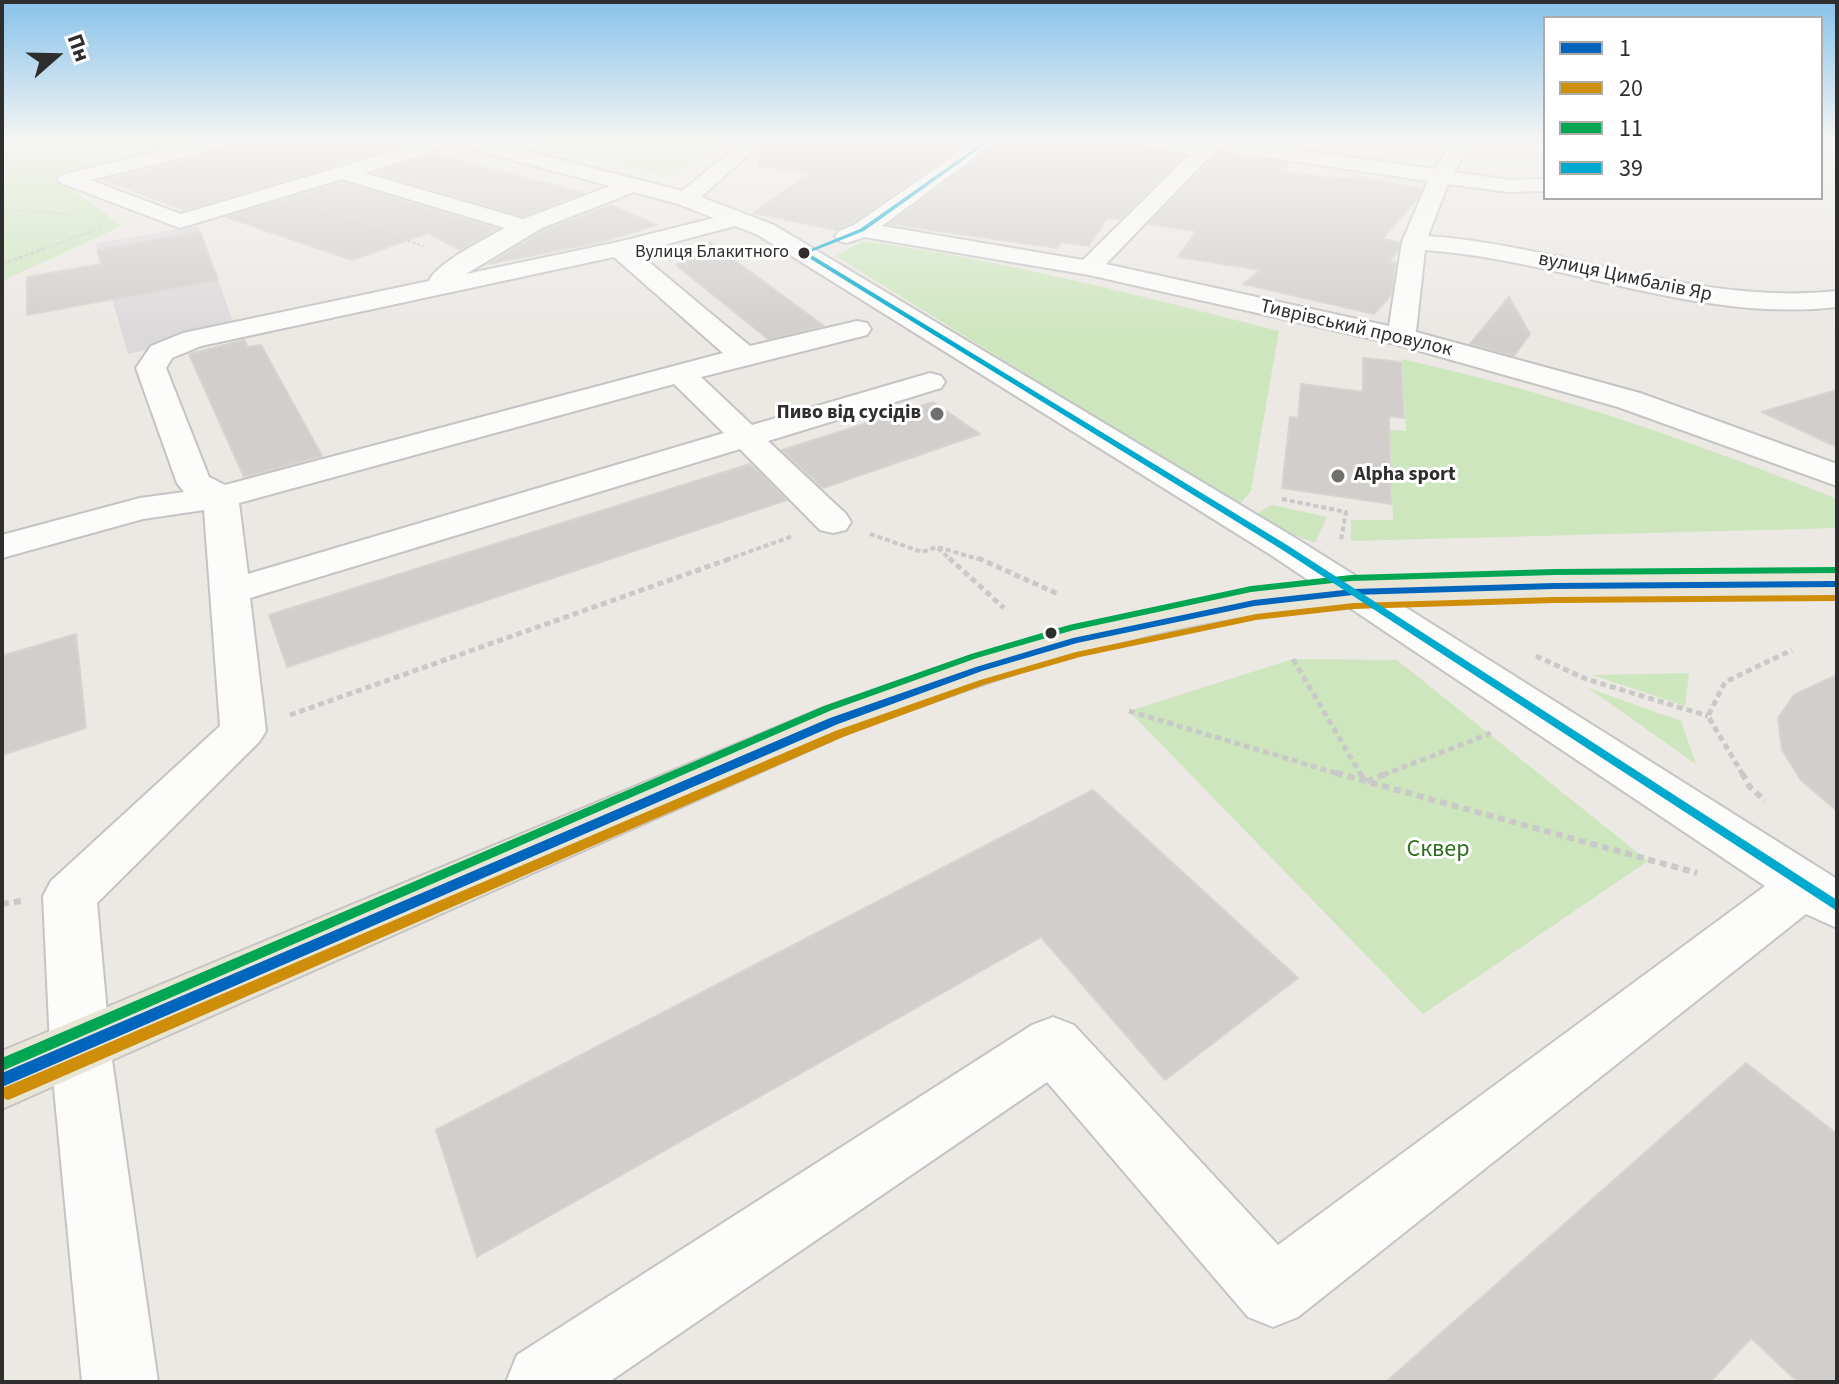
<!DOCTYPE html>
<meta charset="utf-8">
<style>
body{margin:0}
#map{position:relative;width:1839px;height:1384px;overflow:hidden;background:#ece8e4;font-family:"Source Sans 3",sans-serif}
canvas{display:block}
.frame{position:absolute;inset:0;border:4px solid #2e2e2e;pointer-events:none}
.legend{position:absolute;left:1543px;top:16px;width:280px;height:184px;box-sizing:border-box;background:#fff;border:2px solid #ababab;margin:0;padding:10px 14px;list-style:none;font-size:24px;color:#2e2e2e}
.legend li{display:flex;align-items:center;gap:16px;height:40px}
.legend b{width:40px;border:2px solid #ababab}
.north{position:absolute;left:16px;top:16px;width:80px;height:80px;-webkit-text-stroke:6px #fff;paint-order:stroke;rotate:70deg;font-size:22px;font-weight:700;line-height:32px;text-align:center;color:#2e2e2e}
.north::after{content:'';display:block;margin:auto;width:28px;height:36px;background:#2e2e2e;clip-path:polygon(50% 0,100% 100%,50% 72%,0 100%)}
</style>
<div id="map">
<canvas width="1839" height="1384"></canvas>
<div class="frame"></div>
<ul class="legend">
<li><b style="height:10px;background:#0065bd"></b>1</li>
<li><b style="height:10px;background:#cf8e09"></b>20</li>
<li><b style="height:10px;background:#00a651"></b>11</li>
<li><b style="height:10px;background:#00a9ce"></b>39</li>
</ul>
<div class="north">Пн</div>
</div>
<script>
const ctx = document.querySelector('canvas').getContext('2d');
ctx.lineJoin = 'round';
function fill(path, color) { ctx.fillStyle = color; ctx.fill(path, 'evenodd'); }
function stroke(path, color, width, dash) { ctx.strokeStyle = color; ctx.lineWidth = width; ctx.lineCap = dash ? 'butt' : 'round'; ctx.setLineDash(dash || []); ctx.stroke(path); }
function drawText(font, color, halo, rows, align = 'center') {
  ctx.font = font + ' "Source Sans 3",sans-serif'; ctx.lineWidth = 6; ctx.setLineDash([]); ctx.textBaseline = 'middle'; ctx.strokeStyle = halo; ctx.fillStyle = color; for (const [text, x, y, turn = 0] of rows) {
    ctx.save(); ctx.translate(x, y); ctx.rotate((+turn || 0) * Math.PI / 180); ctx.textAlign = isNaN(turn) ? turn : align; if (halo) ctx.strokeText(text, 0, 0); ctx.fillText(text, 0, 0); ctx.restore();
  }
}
const industrial = new Path2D(`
 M198,226L236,329L128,354L96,243Z`);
const green = new Path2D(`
 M2,141H206L54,177L122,226L2,281Z
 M554,141H722L671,177L536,148Z
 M863,241C1004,260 1141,296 1279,331L1251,491L1238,506L836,256Z
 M1402,359C1552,392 1695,442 1837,499V528L1351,541V520H1393L1389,430L1406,431Z
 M1272,505L1327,517L1315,543L1249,518Z
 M1293,659L1397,660L1648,861L1423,1014L1129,711Z
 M1689,673L1685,706L1592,675Z
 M1588,688L1681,721L1696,764Z`);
const building = new Path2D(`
 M241,141H388L403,145L185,210L104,180L234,148Z
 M767,141H970L856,220L836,230L753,213L809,173L759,167L760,148Z
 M1000,141H1129L1141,150L1184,156L1120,219L1107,218L1089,246L1061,242L1057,248L889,224Z
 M1217,153L1288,164L1285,172L1343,179L1359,177L1421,189L1418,198L1382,239L1399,242L1398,251L1389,262H1396L1391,295L1374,314L1243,284L1260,270L1178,257L1196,231L1149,224Z
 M435,154L583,193L523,216L374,173Z
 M342,182L497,229L460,250L428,233L352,260L226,217Z
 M610,205L657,225L602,242L489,264L543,231Z
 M200,231L218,280L27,315V277L101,264L97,250Z
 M710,242L824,326L768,339L676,265Z
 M1509,297L1530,334L1514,356L1470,344Z
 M244,340L248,347L261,345L322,456L244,477L189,354Z
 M1363,358L1401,362L1404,418L1389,416L1391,504L1282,488L1290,417L1298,418L1301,384L1363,392Z
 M1837,390V447L1762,412Z
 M933,402L980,434L823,488L782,450Z
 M750,464L787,500L287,667L269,615Z
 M76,634L86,728L2,755V656Z
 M1837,675V811L1801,780L1782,750L1778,718L1794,695Z
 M1093,790L1298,978L1165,1080L1041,937L477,1257L436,1130Z
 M1746,1063L1837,1134V1382H1798L1751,1338L1710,1382H1386Z`);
const pathFar4 = new Path2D(`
 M256,153L304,141
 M2,156L49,154
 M2,209L69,214
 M322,213L426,247
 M37,251L101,228L100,223`);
const pathFar3 = new Path2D(`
 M2,264L43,249`);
const pathFar2 = new Path2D(`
 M1282,499L1346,512L1341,540
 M870,534L922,552L937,547L982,560
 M938,548L951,560
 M726,560L793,536`);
const pathFar1 = new Path2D(`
 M949,558L1004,608
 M978,558L1058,594
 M1536,656L1586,679L1708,716
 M1293,659L1361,775
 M1129,711L1342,775
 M290,715L732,558
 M1383,775L1489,734L1486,732
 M1743,775L1708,716L1725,682L1792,650`);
const path = new Path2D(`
 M1336,773L1697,873
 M1360,773L1365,782L1388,773
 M1742,773L1750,787L1765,801
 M2,904L21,901`);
const minor = new Path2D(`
 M201,141H235L233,145L90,180L181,214L428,141H487L682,191L743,141H764L701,197L774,225L1297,539L1837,879V928L1806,914L1298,1317L1273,1327L1248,1317L1047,1082L609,1382H506L517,1355L1032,1025L1053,1017L1074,1025L1278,1245L1765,886L1271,555L758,235L735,226L637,252L750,346L857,321L867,323L871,329L867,335L701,377L752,425L930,373L941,376L945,382L941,388L768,441L846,514L851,522L846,530L833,533L820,530L740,449L250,598L266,731L259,742L97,903L110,1046L158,1382H82L50,1046L43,896L51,881L220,726L204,510L143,519L2,558V535L140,498L184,492L177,483L136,368L151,346L183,333L429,281C435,264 487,238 505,228L342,179L180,228L61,183L58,179L61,175ZM456,144L457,145L610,186L523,219L364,173ZM634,192L678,204L714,218L618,242L466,274L542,228ZM614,257L723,353L225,485L209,477L166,368L172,358L201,346ZM674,384L724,433L248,574L239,503Z
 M975,141H997L882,226L1083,260L1190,154L1141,147L1132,141L1200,144L1232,141L1435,169L1453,141H1473L1454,172L1509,180L1545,179V191L1509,192L1448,184L1428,236C1566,246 1697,306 1837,291V307C1696,323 1564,260 1425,250L1416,332L1640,393L1837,464V486L1618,407L1395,344L1089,275L864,237L847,243L839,241L835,236L839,231L854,225ZM1216,150L1428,181L1402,242L1389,326L1106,264Z`);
const major = new Path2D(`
 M1837,572V596C1718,597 1599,596 1480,600C1405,602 1331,604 1256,615C1116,635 982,683 850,732L2,1109V1051L818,710L964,659L1076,627L1254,591L1353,580L1554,574Z`);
const bus1 = new Path2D(`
 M1837,581V587L1554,589L1353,595L1254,606L1077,643L982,671L838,724L2,1087V1073L830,718L976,667L1073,638L1254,600L1353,589L1554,583Z`);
const bus2 = new Path2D(`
 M1837,595V601L1554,603L1354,609L1256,620L1080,657L986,684L843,737L13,1098L8,1100L3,1098V1088L835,731L980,680L1076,652L1256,614L1354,603L1554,597Z`);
const bus3 = new Path2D(`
 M1837,567V573L1554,575L1351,581L1251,592L1074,630L977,658L832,710L2,1071V1058L824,706L971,654L1069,625L1251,586L1351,575L1554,569Z`);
const bus4 = new Path2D(`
 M985,141H990L864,231L808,253L1287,545L1837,900V911L1281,549L801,253L860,229Z`);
const markers = [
 [804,253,7,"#2e2e2e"],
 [937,414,8,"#706f6e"],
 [1338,476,8,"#706f6e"],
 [1051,633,7,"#2e2e2e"]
];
const farBusnames = [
 ["Вулиця Блакитного",789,253]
];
const farStreetnames = [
 ["вулиця Цимбалів Яр",1625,278,12],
 ["Тиврівський провулок",1356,329,13]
];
const farPoinames = [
 ["Пиво від сусідів",921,414],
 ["Alpha sport",1354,476,"left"]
];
const parkNames = [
 ["Сквер",1438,851]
];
fill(industrial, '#dcd9db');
fill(green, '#cee6be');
fill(building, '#d1cecb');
stroke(building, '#d7d4d0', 2);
stroke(minor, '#c5c4c5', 4);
stroke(major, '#c6c5c4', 4);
stroke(pathFar4, '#c9c9c8', 2, [3, 2]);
stroke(pathFar3, '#c9c9c8', 3, [4, 2]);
stroke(pathFar2, '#c9c9c8', 4, [5, 3]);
stroke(pathFar1, '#c9c9c8', 5, [6, 4]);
stroke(path, '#c9c9c8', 6, [7, 5]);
fill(minor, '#fcfcfb');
fill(major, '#e8e4d6');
fill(bus1, '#0065bd');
fill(bus2, '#cf8e09');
fill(bus3, '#00a651');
fill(bus4, '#00a9ce');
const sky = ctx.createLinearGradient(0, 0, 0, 335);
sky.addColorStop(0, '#88c2ea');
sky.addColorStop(0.42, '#f6f5f3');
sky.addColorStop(1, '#f6f5f300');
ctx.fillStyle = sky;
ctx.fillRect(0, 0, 1839, 335);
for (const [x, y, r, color] of markers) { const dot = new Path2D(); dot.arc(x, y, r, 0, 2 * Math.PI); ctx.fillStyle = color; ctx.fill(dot); stroke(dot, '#fff', 3); }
drawText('18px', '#2e2e2e', '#fff', farBusnames, 'right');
drawText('20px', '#2e2e2e', '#fff', farStreetnames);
drawText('bold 20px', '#2e2e2e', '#fff', farPoinames, 'right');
drawText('24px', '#2c6e1b', '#fff', parkNames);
</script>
